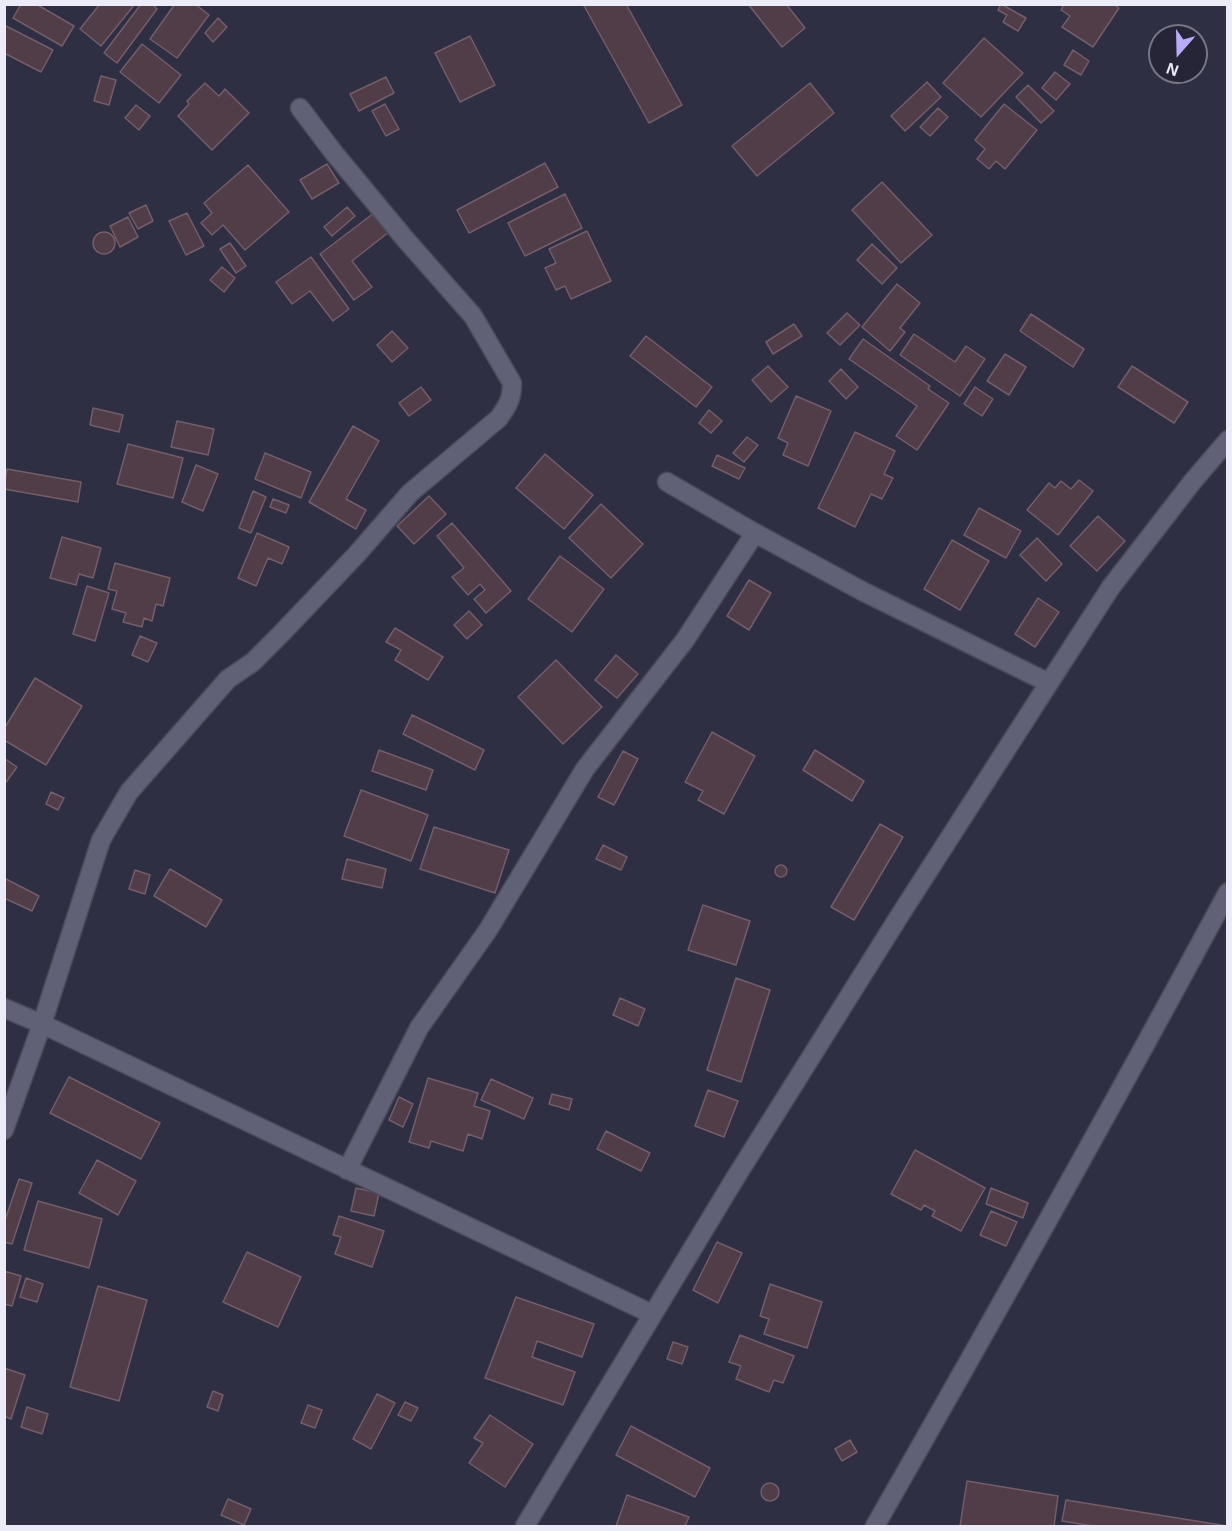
<!DOCTYPE html>
<style>
body{margin:0}
#map{position:relative;width:1232px;height:1531px;overflow:hidden;background:#2e2f42;font-family:Helvetica,sans-serif}
canvas{display:block}
.frame{position:absolute;inset:0;border:6px solid #ececf9;pointer-events:none}
.north{position:absolute;left:1148px;top:24px;width:60px;height:60px;box-sizing:border-box;background:#252537;border:2px solid #757585;border-radius:50%;rotate:200deg;font-size:16px;font-weight:700;line-height:24px;text-align:center;color:#ececf9}
.north::after{content:'';display:block;margin:auto;width:21px;height:27px;background:#b9abf7;clip-path:polygon(50% 0,100% 100%,50% 72%,0 100%)}
</style>
<div id="map">
<canvas width="1232" height="1531"></canvas>
<div class="frame"></div>
<div class="north">N</div>
</div>
<script>
const ctx = document.querySelector('canvas').getContext('2d');
ctx.lineJoin = 'round';
function fill(path, color) { ctx.fillStyle = color; ctx.fill(path, 'evenodd'); }
function stroke(path, color, width, dash) { ctx.strokeStyle = color; ctx.lineWidth = width; ctx.lineCap = dash ? 'butt' : 'round'; ctx.setLineDash(dash || []); ctx.stroke(path); }
const building = new Path2D(`
 M21,4H36L74,26L62,46L13,18Z
 M100,4H135L101,46L80,29Z
 M141,4H152L157,9L117,63L104,53Z
 M175,4H195L209,15L177,58L150,39Z
 M583,4H626L682,105L649,123Z
 M748,4H786L805,28L782,47Z
 M1001,4L1026,18L1018,31L1003,22L1007,15L998,10Z
 M1064,4H1113L1119,8L1093,47L1062,27L1070,16L1061,10Z
 M218,18L227,27L213,42L205,33Z
 M4,25L53,50L41,72L4,53Z
 M470,36L495,85L460,102L435,53Z
 M984,38L1023,73L981,117L943,83Z
 M142,44L181,75L159,103L120,72Z
 M1073,50L1089,61L1081,75L1064,65Z
 M1055,72L1070,84L1056,100L1042,88Z
 M101,76L116,80L109,105L94,101Z
 M386,77L394,93L359,111L350,94Z
 M927,82L941,97L905,131L891,116Z
 M205,83L219,96L225,89L249,113L212,150L178,116L189,104L187,101Z
 M810,83L834,113L757,176L732,146Z
 M1028,85L1054,111L1041,123L1016,97Z
 M385,104L399,129L386,136L372,111Z
 M1004,104L1037,130L1005,169L996,161L989,169L977,159L985,149L975,140Z
 M136,105L150,116L139,130L125,118Z
 M938,108L948,117L930,136L920,127Z
 M545,163L558,187L469,233L457,210Z
 M327,164L339,183L312,199L300,180Z
 M248,165L289,212L245,250L223,225L212,235L201,223L212,213L204,203Z
 M882,182L932,235L901,263L852,210Z
 M565,194L582,228L525,256L508,223Z
 M146,205L153,221L138,229L129,213Z
 M347,207L355,216L332,236L324,227Z
 M187,213L204,246L186,255L169,221Z
 M374,213L389,232L352,261L372,287L354,300L320,254Z
 M128,217L138,237L120,247L110,226Z
 M587,231L611,281L571,299L565,286L556,290L545,268L556,263L549,249Z
 M93 243a11 11 0 1 1 22 0a11 11 0 1 1-22 0Z
 M230,243L246,266L236,273L220,249Z
 M872,244L897,268L882,284L857,260Z
 M311,257L349,309L333,321L310,291L292,304L276,282Z
 M222,267L235,278L224,292L210,280Z
 M897,284L920,303L900,328L905,332L890,351L862,327Z
 M847,313L860,325L840,345L827,333Z
 M1031,314L1084,349L1073,367L1020,331Z
 M794,324L802,336L773,354L766,342Z
 M392,331L408,348L392,362L377,345Z
 M914,334L955,362L966,346L985,359L960,396L900,355Z
 M646,336L712,387L696,407L630,356Z
 M863,339L930,386L928,389L949,403L917,450L896,436L917,406L849,359Z
 M1005,354L1026,367L1009,395L987,381Z
 M768,366L788,387L771,402L752,380Z
 M1132,366L1188,402L1174,423L1118,387Z
 M841,369L858,387L846,399L829,381Z
 M421,387L431,400L409,416L399,403Z
 M975,387L993,399L982,416L964,404Z
 M796,396L831,411L808,466L783,455L788,443L778,438Z
 M93,408L123,415L119,432L90,425Z
 M709,410L722,421L711,433L699,423Z
 M177,421L214,429L208,455L171,447Z
 M353,426L379,441L346,499L366,510L356,529L309,502Z
 M855,432L895,451L884,474L893,478L882,499L871,494L855,527L818,508Z
 M747,437L758,445L744,462L733,453Z
 M128,444L183,458L173,498L117,484Z
 M265,453L311,472L301,498L255,479Z
 M545,454L593,495L564,529L516,488Z
 M717,455L745,468L739,479L712,466Z
 M196,465L218,474L203,511L182,502Z
 M7,469L81,482L78,502L4,489Z
 M1079,480L1093,491L1058,535L1027,510L1049,483L1055,488L1061,481L1071,489Z
 M253,491L266,497L251,533L239,528Z
 M429,496L446,514L414,544L397,526Z
 M273,499L289,505L286,513L270,507Z
 M601,504L643,544L611,578L569,538Z
 M979,508L1021,531L1006,558L964,535Z
 M1098,516L1125,541L1097,571L1070,546Z
 M452,523L511,591L486,613L474,599L485,590L480,584L468,595L452,577L464,568L437,536Z
 M257,533L289,547L282,564L268,558L256,586L238,578Z
 M62,537L101,548L93,578L79,574L76,585L50,578Z
 M1037,538L1062,564L1046,581L1020,555Z
 M952,540L989,561L960,610L924,589Z
 M560,556L604,589L572,632L528,599Z
 M115,563L170,578L163,606L156,604L152,621L144,618L142,627L123,622L126,613L112,609L117,591L108,589Z
 M749,580L771,593L749,630L727,616Z
 M87,586L109,593L95,641L73,634Z
 M1038,598L1059,612L1035,647L1015,634Z
 M469,611L482,625L467,639L454,625Z
 M395,628L443,657L428,680L395,660L401,650L386,642Z
 M140,636L157,643L148,662L132,655Z
 M616,655L638,674L617,698L595,680Z
 M556,660L602,707L563,744L518,697Z
 M35,678L82,706L46,765L4,740V729Z
 M412,715L484,750L475,770L403,734Z
 M712,732L755,756L724,814L698,800L703,791L685,782Z
 M379,750L433,770L426,790L372,771Z
 M815,750L864,781L852,801L803,770Z
 M623,751L638,759L614,805L598,797Z
 M4,758L17,767L4,785Z
 M361,790L428,815L411,861L344,836Z
 M51,792L64,798L58,810L46,804Z
 M880,824L903,837L854,920L831,907Z
 M434,827L509,850L495,893L420,869Z
 M603,845L627,857L621,870L596,859Z
 M347,859L386,869L382,888L342,879Z
 M775 871a6 6 0 1 1 12 0a6 6 0 1 1-12 0Z
 M170,869L222,900L206,927L154,896Z
 M135,870L150,875L145,894L129,889Z
 M4,878L39,896L32,911L4,898Z
 M703,905L750,921L736,965L688,950Z
 M736,978L770,990L741,1082L707,1070Z
 M620,998L645,1009L638,1026L613,1015Z
 M69,1077L160,1123L141,1159L50,1113Z
 M428,1078L478,1093L474,1106L490,1111L482,1139L468,1134L463,1151L431,1141L429,1148L409,1142Z
 M491,1079L533,1098L524,1119L481,1100Z
 M708,1090L738,1101L724,1137L695,1126Z
 M552,1094L572,1099L569,1110L549,1104Z
 M399,1097L413,1104L403,1127L389,1120Z
 M606,1131L650,1153L641,1171L597,1149Z
 M915,1150L985,1188L961,1231L932,1216L935,1211L924,1205L921,1210L891,1194Z
 M97,1160L136,1181L118,1215L79,1193Z
 M19,1179L32,1183L12,1244L4,1242V1223Z
 M356,1188L379,1193L374,1216L351,1211Z
 M991,1188L1028,1203L1023,1218L986,1204Z
 M38,1201L102,1219L89,1268L24,1250Z
 M991,1211L1017,1222L1006,1246L980,1235Z
 M339,1216L384,1231L372,1267L335,1254L341,1237L333,1235Z
 M717,1242L742,1253L718,1303L693,1290Z
 M247,1252L301,1277L278,1327L223,1302Z
 M4,1271L21,1276L12,1306L4,1304Z
 M26,1278L43,1284L37,1302L20,1297Z
 M770,1284L822,1302L807,1348L764,1334L769,1319L760,1316Z
 M98,1286L147,1300L119,1401L70,1387Z
 M516,1297L594,1324L582,1357L537,1341L532,1357L575,1372L563,1405L485,1378Z
 M740,1335L794,1356L783,1383L774,1380L769,1392L736,1379L741,1366L729,1362Z
 M673,1342L688,1347L682,1364L667,1359Z
 M4,1368L25,1375L11,1419L4,1416Z
 M213,1391L223,1395L218,1411L207,1407Z
 M377,1394L395,1403L371,1449L353,1439Z
 M405,1402L418,1408L411,1421L398,1415Z
 M308,1405L322,1410L315,1428L301,1423Z
 M27,1407L48,1414L42,1434L21,1427Z
 M490,1415L533,1444L505,1487L469,1463L483,1443L474,1438Z
 M631,1426L710,1468L695,1497L616,1455Z
 M850,1440L857,1452L842,1461L835,1449Z
 M967,1481L1058,1496L1054,1526H960Z
 M761 1492a9 9 0 1 1 18 0a9 9 0 1 1-18 0Z
 M627,1495L689,1517L685,1526H616Z
 M228,1499L251,1509L244,1525L221,1515Z
 M1066,1500L1227,1526H1093L1062,1521Z`);
const street = new Path2D(`
 M667,482L755,533L864,592L1049,683
 M4,1008L42,1024L652,1314
 M4,1130L42,1024L101,840L129,792L228,679L253,662L279,636L357,554L410,493L499,418C508,405 512,399 512,383L473,316L406,240L334,153L300,108
 M347,1170L419,1028L488,930L585,769L685,640L755,533
 M525,1526L734,1180L900,915L1049,683L1111,587L1193,481L1228,440
 M875,1526C995,1316 1113,1106 1228,892`);
fill(building, '#513d48');
stroke(building, '#735d69', 1.5);
stroke(street, '#4a4a5a', 21);
stroke(street, '#606176', 18);
</script>
